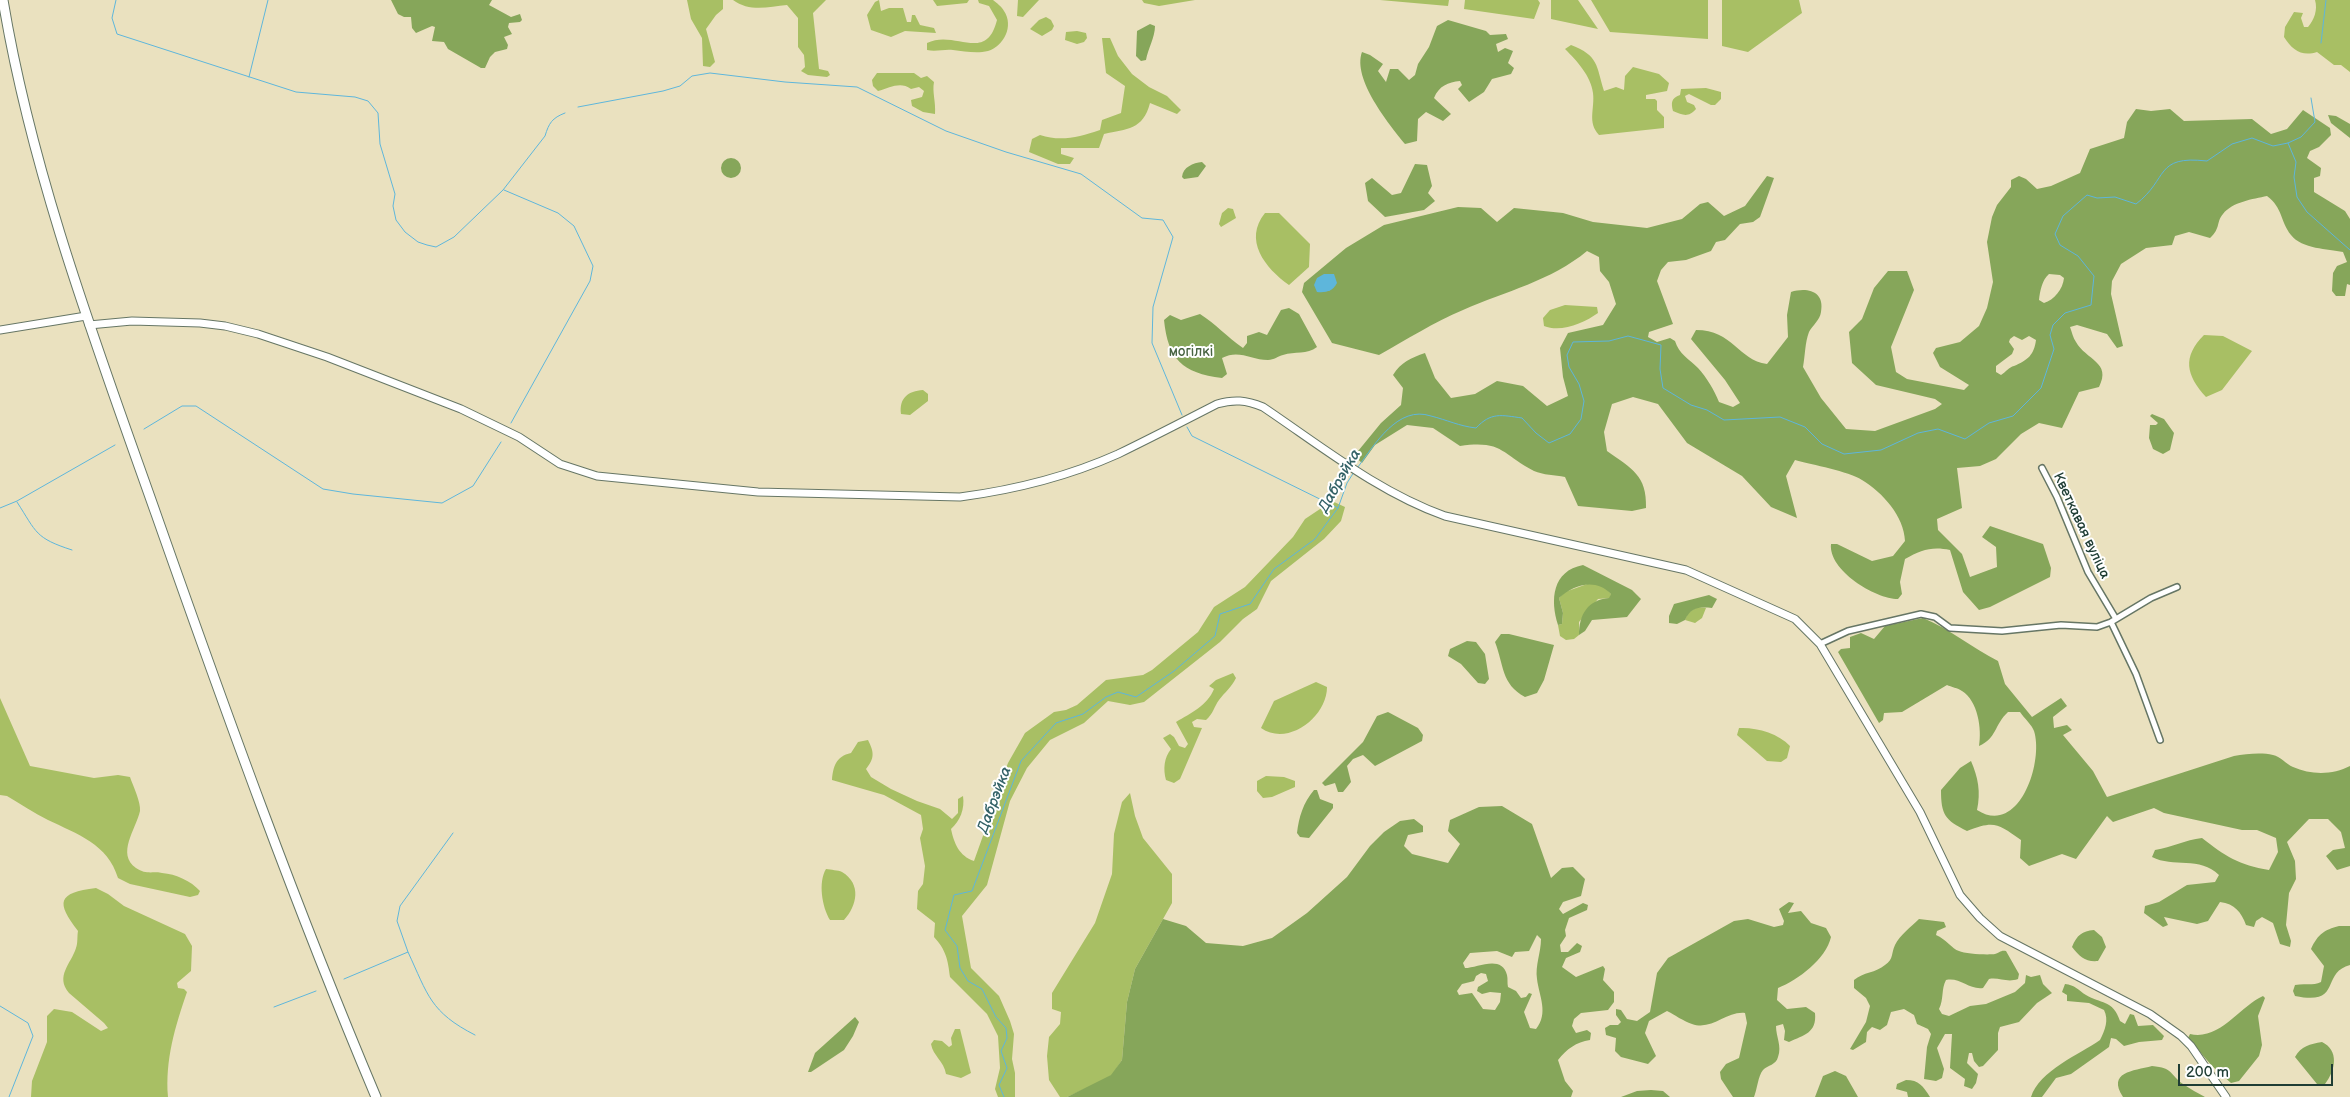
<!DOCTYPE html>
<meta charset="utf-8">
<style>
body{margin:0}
#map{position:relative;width:2350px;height:1097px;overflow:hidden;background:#eae1bf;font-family:"Balsamiq Sans",sans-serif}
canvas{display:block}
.scale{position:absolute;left:2178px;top:1064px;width:155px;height:22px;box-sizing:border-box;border:2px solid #1f3d34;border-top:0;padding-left:6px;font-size:15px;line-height:18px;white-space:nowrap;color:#1f3d34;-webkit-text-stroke:4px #fff;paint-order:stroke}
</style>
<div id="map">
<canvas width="2350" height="1097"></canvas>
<div class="scale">200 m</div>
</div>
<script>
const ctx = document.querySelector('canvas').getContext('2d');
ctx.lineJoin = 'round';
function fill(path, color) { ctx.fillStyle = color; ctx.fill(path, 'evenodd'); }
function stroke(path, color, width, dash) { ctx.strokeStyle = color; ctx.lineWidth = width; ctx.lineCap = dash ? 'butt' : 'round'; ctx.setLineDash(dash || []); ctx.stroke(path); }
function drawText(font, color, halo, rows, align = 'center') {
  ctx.font = font + ' "Balsamiq Sans",sans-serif'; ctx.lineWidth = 4; ctx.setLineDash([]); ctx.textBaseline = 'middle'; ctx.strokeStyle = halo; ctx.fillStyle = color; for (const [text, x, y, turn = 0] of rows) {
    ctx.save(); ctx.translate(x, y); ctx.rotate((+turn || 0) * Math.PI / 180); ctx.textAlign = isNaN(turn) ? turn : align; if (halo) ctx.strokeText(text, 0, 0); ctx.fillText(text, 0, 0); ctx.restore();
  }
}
const green = new Path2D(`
 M687,0H723V9L716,15L706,29L715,62L710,67L703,66L702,38L691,19Z
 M733,0H826L813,13L819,69L828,71L830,75L827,77L808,75L801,71L805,67L804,55L798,47V18L787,5C768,7 749,12 733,0Z
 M879,0L881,11L889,8H903L907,22H911L912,15H915L920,25L934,28L936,33L905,31L891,37L871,30L867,15L875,2Z
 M933,0H969L967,3L937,6Z
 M978,0H993C997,3 1002,7 1004,11C1014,26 1004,46 988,51C976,54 964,51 953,50C944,49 936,52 927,50V43C955,29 986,64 997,20L989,6L979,3Z
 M1018,0H1039L1023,17L1017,16Z
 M1142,0H1195L1159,6L1144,3Z
 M1380,0H1449L1448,6Z
 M1465,0H1538L1540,3L1534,19L1464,9Z
 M1551,0H1578L1598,29L1551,19Z
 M1591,0H1708V39L1610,32Z
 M1722,0H1799L1802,13L1748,52L1722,46Z
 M2315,0H2350V72L2341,65H2334L2317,52C2302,57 2292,50 2284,37L2285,27L2294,12L2303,13L2301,18L2304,27H2308C2314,20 2318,10 2315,0Z
 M1046,17L1051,20L1054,26L1052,30L1042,36L1030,29L1039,20Z
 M1077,31L1086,33L1087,38L1084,42L1077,44L1065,40L1066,32Z
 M1102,38H1110L1118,56L1132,74L1149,87L1167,96L1181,110L1177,114L1150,103C1143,130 1127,129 1104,134L1099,148H1061V154L1074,158L1070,164H1058L1029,152L1032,139L1040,135C1061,142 1079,137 1100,130L1102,120L1121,113L1125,86L1106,73Z
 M1571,45C1599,56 1596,65 1604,91L1616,87L1624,90L1625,76L1633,67L1659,74L1669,83L1667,91L1646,95V99H1655L1657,101V110L1664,117V128L1599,135C1587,122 1595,109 1593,93C1591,76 1577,61 1565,49Z
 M877,73H914L921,78L927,76L934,82C932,92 936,102 935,114L923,112L912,106L911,100L922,97L924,91L919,87L911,89C900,81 890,88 878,91L873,86L872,80Z
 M1706,88L1721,92V99L1715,105H1711L1689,94L1685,96L1687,102L1694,105L1696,109C1688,118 1683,115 1673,111C1671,103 1671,98 1680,95L1681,89Z
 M1228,208L1233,209L1236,218L1221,227L1219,224L1222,213Z
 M1265,213H1279L1310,244L1309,267L1289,285C1265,268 1243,240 1265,213Z
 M1565,305L1597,307L1598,313C1584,323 1561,333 1544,326L1543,318L1550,310Z
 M2204,335L2223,336L2252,351L2222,390L2206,397C2186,375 2182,357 2204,335Z
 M923,390L928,394V401L910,415L901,414C899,398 908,391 923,390Z
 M1332,501L1345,507L1341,521L1324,539L1271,581L1257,609L1243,619L1220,642L1144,702L1130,705L1108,701L1084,723L1050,740L1027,768L1010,801L987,885L962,916L971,968L999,996L1010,1021L1014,1034L1012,1059L1015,1073V1097H998L995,1089L1000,1068L998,1036L987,1014L950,977C948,960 946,950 934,937L935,923L917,909L918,891L923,884L925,866L920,838L923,829L921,815L884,795L832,780C833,767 836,756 851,753L858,742L868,740C874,752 875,758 866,769L871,777L891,789L917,801L940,809L952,819L958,813V799L963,796C965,809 960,821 951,829C954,843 959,856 974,861L984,833V818L993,802L1008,763L1025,733L1054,712L1066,710L1077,705L1106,680L1143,675L1152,670L1198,632L1214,607L1245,587L1293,537L1305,519Z
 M1590,583L1604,586L1611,594L1610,598L1598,599L1579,622V635L1574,639L1566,640L1560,636L1558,625L1562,624L1563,613L1559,598L1565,592Z
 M1697,607L1706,608L1702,618L1695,623L1685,620L1688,613Z
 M1233,673L1236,678C1231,688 1225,692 1219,700C1214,707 1213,714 1206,720L1197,719L1192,722L1194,727L1202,728L1180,779L1174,783L1166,780C1163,769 1164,758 1171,749L1163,738L1170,734L1174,737L1179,746L1185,748L1188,744L1176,722C1191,713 1207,706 1214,689L1209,686L1216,680Z
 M1316,682L1327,687C1327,717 1288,747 1261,728L1274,701Z
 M0,698L30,766L94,778L118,775L130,777C133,786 141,802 140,811C136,829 116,854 136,868C146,875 152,871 162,873C176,874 191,881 200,891L198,895L190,897L130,884L118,878C108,844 77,834 48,820C34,813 21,804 7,796L0,795Z
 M1739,728C1756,727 1778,733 1790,746L1787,758L1781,762L1767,761L1737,735Z
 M1266,776L1284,777L1295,781V787L1272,797L1263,798L1257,791V781Z
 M1130,793L1135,816L1143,838L1172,874V903L1135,969L1127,1002L1122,1060L1112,1075L1100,1082L1067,1097H1060L1049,1080L1047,1056L1049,1037L1060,1024L1061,1012L1052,1009V993L1095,923L1112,874L1114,834L1122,802Z
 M826,869C831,870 838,870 842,872C862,884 857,906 844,920H830C822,907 818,882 826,869Z
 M96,888L108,894L124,906L185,934L192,946L191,971L177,983L178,988L184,989L187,992C175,1027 165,1060 168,1097H31L32,1081L47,1042V1016L54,1009L72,1012L101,1031L108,1028L104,1023L69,993C55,976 71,964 76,948C78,943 77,936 78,931C56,902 57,893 96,888Z
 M955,1029H960L971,1073L961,1078L946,1074C944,1061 933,1056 931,1044L934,1040L942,1041L949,1047L952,1045L951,1038Z`);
const forest = new Path2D(`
 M391,0H492L489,5L511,17L520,14L522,20L520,22L509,23L508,27L512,34L504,37L508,45L507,49L495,52L490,57L485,68H481L448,49L444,42L432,41L435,27L432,26L416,33L412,28L411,17H404L398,14Z
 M1448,20L1486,31L1490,35L1506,34L1508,39L1496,44L1498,52L1505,48L1513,51L1508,63L1514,68L1511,74L1492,79L1484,92L1469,102L1458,89L1462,85L1460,81C1448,82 1439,86 1434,98L1451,114L1443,121L1426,112L1418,119L1417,141L1405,144C1389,124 1352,79 1362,52L1370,55L1383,64L1378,71L1386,82L1390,69H1398L1409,80L1415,75L1418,64L1429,47L1437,26Z
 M1150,24L1155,26C1155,37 1148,49 1146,60L1141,61L1136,56L1137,31Z
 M2136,109L2151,111L2170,109L2184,121L2252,119L2271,134L2287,129L2303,110L2330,128L2331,135L2319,147L2310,151L2307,158L2321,168L2320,176L2314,178V192L2345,211L2350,219V285L2347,284L2345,296H2336L2332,291L2333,273L2337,266L2347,262L2343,252C2328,249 2302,249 2291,235C2280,221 2283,208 2267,196C2253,199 2232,202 2223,214C2216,222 2221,228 2210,238L2189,232L2175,236L2172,245L2146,248L2121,264L2112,281L2111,294L2123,346L2117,348L2107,334L2077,325L2070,327C2072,332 2073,338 2076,342C2086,360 2112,362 2099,387L2079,392L2062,428L2039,423L2021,434L1996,459L1980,466L1957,468L1962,508L1937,519L1938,530L1962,554L1970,577L1997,567L1996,547L1982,537L1990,526L2043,544L2051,568L2050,577L1990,607L1979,610L1963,592L1950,550C1932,546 1921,550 1905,559L1900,582L1902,594L1898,599C1875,599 1828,570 1831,544H1837L1872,561L1893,556L1905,541C1904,516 1883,493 1862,480C1848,471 1813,465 1795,460L1786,476L1797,518L1771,507L1742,476L1687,443L1658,404L1633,397L1612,404L1604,432L1607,451C1632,469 1647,475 1646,508L1632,511L1578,506L1565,477C1555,475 1543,475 1534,471C1501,454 1503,440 1460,446L1433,428L1407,425L1375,445L1362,463L1354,456L1381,423L1401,405L1403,388L1393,375C1401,362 1411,358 1425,353L1435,378L1451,398L1475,394L1497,381L1523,386L1547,406L1568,396L1563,377L1560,348L1568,333L1603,325L1616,304L1609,282L1600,271L1599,257L1587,251C1551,281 1506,291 1463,310C1434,322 1406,340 1379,355L1332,343L1302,292L1304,283L1346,248L1384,225L1458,207L1481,208L1497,222L1514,208L1563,213L1593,222L1647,228L1682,219L1700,204L1708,202L1724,216L1745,206L1767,176L1774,178L1760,217L1753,222L1740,224L1725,240L1716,242L1711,251L1686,260L1668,262L1661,270L1657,281L1673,324L1649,332L1648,337L1657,342L1670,338L1675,341C1679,354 1689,359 1698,368C1707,378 1714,390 1719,402L1733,407L1740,403L1725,380L1691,339L1696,330C1733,330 1738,360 1767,364L1788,337L1787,315L1791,292C1807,287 1825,291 1821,312C1820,320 1812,326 1809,332C1805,342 1805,357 1803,367L1821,398L1846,429L1875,431L1935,409L1942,404L1935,399L1876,385L1852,363L1849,332L1862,319L1874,288L1888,271H1907L1914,290L1891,347L1896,372L1907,379L1964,390L1969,385L1940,367L1933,353L1936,348L1960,342L1979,326L1987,308L1993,282L1987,242L1992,217L1997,205L2011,187V180L2019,176L2026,179L2037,189L2051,186L2080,173L2090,149L2124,138L2127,122ZM2049,274L2060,275L2064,278C2063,289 2054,300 2044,303L2039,300C2040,291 2042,280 2049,274ZM2014,336L2022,340L2029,336L2036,340C2034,355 2028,360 2014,366C2009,367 2006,372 2001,375L1996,372V366L2012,354L2014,349L2009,342L2010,339Z
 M2328,115L2336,116L2350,124V138L2331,123Z
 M721 168a10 10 0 1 1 20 0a10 10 0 1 1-20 0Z
 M1202,162L1206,166L1198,177L1184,179L1182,177C1183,167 1193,163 1202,162Z
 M1415,164L1427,165L1432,186L1428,193L1435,201L1424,210L1385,217L1368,201L1365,183L1372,178L1392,195L1401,193Z
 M1289,308L1299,314L1317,347C1307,355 1295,351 1283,355C1278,356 1274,360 1268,360C1251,360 1239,349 1222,358L1227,374L1222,378C1182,373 1168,359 1164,320L1170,315L1181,320L1200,314C1216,324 1227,337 1243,348L1247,343V336L1259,332L1267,335L1281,310Z
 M2152,414L2164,419L2174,433L2170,450L2163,454L2153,449L2149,438L2150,425H2156L2158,423L2150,416Z
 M1583,565L1632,590L1641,599L1627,617L1592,620L1585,631L1579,635C1579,614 1588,600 1609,598L1611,594C1596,578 1574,584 1559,598L1563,613L1562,624L1558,625C1550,600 1552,571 1583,565Z
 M1709,595L1717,599L1712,608C1699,607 1691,607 1685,620L1677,624L1669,623V616L1674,604Z
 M1923,618C1950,629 1972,648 1998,661L2005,684L2032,717L2061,698L2067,706L2053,717L2054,728L2067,725L2072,730L2063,735L2093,771L2107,797L2234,756C2246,754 2261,752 2273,755C2280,756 2286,764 2293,767C2311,775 2333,775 2350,766V866L2337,870L2326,856L2333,850L2345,848L2341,832L2328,819H2309L2287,842L2295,861L2296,879L2289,893L2286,925L2291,941L2290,947L2280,944L2273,923L2262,917L2256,921L2254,927L2246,925C2241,912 2235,904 2220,902L2208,921L2197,924L2164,917L2168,925L2163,927L2144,913L2145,906L2159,902L2187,885L2215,882L2219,875C2200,856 2173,868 2152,857L2155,850C2172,847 2185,840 2202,838C2225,856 2239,865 2269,870L2278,852L2276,838L2257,830H2242L2164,813L2154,808L2113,822L2107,816L2076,859L2062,854L2029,866L2020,858L2021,840C1998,824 1995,820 1967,831C1945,820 1941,815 1941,790L1960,768L1971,761C1978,777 1981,792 1977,810C2019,837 2044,762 2034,731C2032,725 2024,718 2020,712H2008C1994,725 1997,738 1979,746C1982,729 1978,701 1962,691C1958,688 1951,687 1947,685L1902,712L1884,713L1883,720L1879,723L1838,652L1841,649L1850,648V637L1861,633L1874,639L1885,626Z
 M1501,634H1509L1554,645L1544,680L1537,693L1525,697C1501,684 1504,665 1495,642Z
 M1467,641L1476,642L1485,654L1489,679L1485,684L1478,683L1461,664L1448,656L1450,649Z
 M1388,712L1418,728L1423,735L1422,741L1375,766L1363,755L1353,759L1347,766L1351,782L1343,792H1338L1335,783L1325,786L1322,783L1363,742L1377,716Z
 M1314,790H1317L1320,799L1333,804V808L1309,838L1300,837L1297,833C1299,817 1303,803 1314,790Z
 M1502,806L1532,824L1551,878L1562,868L1573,867L1585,879L1581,896L1563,902L1559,909L1563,914L1583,903L1588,905L1587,910L1569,918L1565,930L1566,936L1560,945L1561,952H1568L1577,943L1582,946L1580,952L1566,958L1562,967L1576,977L1603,966L1605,969L1603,980L1614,992V1002L1608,1010L1581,1013L1574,1019L1572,1026L1576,1033L1587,1030L1591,1033L1590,1040C1576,1042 1567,1049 1558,1060L1565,1081L1573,1091L1571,1097H1067L1111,1075L1122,1060L1127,1002L1135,969L1163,919L1186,926L1206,943L1243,946L1272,938L1307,913L1347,877L1370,846L1384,832L1400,821L1414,819L1423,826V832L1408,835L1404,846L1412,854L1448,863L1460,844L1448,831L1450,820L1479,807ZM1537,935L1541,939C1541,952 1535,966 1537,979C1539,996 1549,1013 1536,1029L1530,1028L1524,1012L1532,994L1529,993L1526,997L1521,998L1516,991L1508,987C1507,983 1508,979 1507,975C1502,954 1477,968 1465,968L1463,963L1470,953L1497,951L1512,957L1515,952L1529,951ZM1481,973L1486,974L1488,981L1478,987L1477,991L1482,994L1490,992L1501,993L1500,1002L1495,1010L1483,1009L1472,993L1459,995L1457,991L1462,984L1474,981L1476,976Z
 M1789,902L1794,903L1788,913L1801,911L1811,923L1826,928L1831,937C1826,959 1798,980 1778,988L1777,1000L1787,1009L1806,1007L1815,1013C1817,1033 1804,1035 1789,1042L1784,1040L1785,1031L1783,1024L1776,1026C1776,1037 1782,1046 1778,1057C1776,1065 1768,1065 1763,1070C1758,1076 1757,1090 1754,1097H1733L1721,1079L1720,1072L1726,1064L1739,1058L1747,1023L1745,1013C1726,1011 1712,1031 1692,1024C1683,1021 1675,1015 1667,1011L1649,1021L1645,1033L1656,1056L1648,1064L1621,1057L1615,1051L1616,1038L1606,1035L1605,1028L1610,1025H1618L1621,1022L1616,1015V1009L1621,1010L1627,1019L1637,1021L1650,1012L1657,973L1668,958L1734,921L1748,919L1774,927L1783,925L1784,921L1779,909Z
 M1919,919L1944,922L1946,927L1937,931L1936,935C1946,939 1952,949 1959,951C1965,954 1988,955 1995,954C2000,953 2000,950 2006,951L2019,974L2018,979C2007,983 1999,977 1989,979L1983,988C1969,990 1960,977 1946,980C1941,989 1944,999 1939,1009L1942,1014L1949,1016L1970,1006L1986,1004L2015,992L2025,983L2026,975L2031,977L2040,975L2043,984L2052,993L2037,1003L2019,1022L2000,1027L1998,1033V1050L1983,1066L1979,1067L1974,1061L1972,1053H1969L1967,1063L1978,1074L1976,1083L1972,1089L1964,1086L1965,1079L1950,1068L1952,1034H1945L1937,1048L1944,1069L1942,1078L1936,1081L1924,1079L1927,1047L1931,1034L1928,1029L1917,1024L1914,1015L1904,1009L1891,1012L1887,1025L1880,1030L1872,1027L1867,1032L1866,1042L1853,1050L1850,1049L1866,1022L1870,1006L1866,998L1854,988V980C1863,972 1876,973 1885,965C1894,959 1891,953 1895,945C1900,935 1911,927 1919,919Z
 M2339,926H2350V965C2320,973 2343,1006 2295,996L2293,991L2295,985C2304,983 2313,986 2321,982L2324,966L2311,949C2318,934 2324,930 2339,926Z
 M2094,930L2102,937L2106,947L2098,961C2085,962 2080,957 2072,947C2077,935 2082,931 2094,930Z
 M2065,984C2075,985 2078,990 2086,995C2100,1004 2113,999 2120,1021L2125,1024L2130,1014L2134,1015L2138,1026L2153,1025L2164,1036L2162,1040L2139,1042L2124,1046L2116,1039L2111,1038L2109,1047L2102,1052L2071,1074L2056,1078L2042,1097H2031C2039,1071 2080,1054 2100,1040C2105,1030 2109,1020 2104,1010L2089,1003L2067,1001V995L2062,992Z
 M2263,996L2265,998L2258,1016L2262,1045L2259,1056L2239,1081L2231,1083L2212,1066L2188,1038L2190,1034C2220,1041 2240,1006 2263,996Z
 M855,1017L859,1022L853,1036L844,1050L811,1072H808L815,1053Z
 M2322,1042C2339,1050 2336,1070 2325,1084H2317L2295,1057C2301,1046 2310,1044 2322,1042Z
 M2152,1066C2174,1068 2169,1074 2183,1084C2190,1089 2198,1093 2205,1097H2123C2107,1072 2133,1071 2152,1066Z
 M1835,1071L1846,1076L1858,1097H1815L1823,1076Z
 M1906,1080C1919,1080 1923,1086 1930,1097H1908L1907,1092L1896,1089L1897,1084Z
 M1651,1090L1663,1091L1670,1097H1621L1637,1091Z`);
const water = new Path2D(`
 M1324,274H1334L1337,283C1333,291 1326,293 1317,292L1314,285L1317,278Z`);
const stream = new Path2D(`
 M116,0L112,18L117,34L296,92L355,97L368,101L378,113L380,144L395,194L393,206L396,220L405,232L418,242L427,245L436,247L454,237L503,190L545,136C549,123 552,118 565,113
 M2321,43L2326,0
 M249,77L268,0
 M578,107L663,91L680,86L692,76L710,73L785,82L857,87L946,131L1006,152L1081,174L1142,218L1163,220L1173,237L1153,307L1152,343L1182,415
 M2288,143L2296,162L2294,177L2297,197L2307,212L2350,250
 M504,190L558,213L574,226L593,266L590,281L511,423
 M1187,427L1192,436L1338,508
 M144,429L182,406H196L323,489L353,494L442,503L473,486L501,442
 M1358,467C1375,444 1398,405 1431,416C1447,420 1459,426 1476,428C1491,412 1501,415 1522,418L1536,433L1549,443L1570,434L1581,419L1584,401L1579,384L1569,367L1567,355L1573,342L1609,341L1628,336L1661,345L1660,369L1663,388L1691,405L1707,410L1724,420L1780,417L1805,427L1822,444L1844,454L1881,450L1918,433L1938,429L1965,439L1989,423L2013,416L2041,388L2054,349L2050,335L2053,325L2065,313L2091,305L2094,276L2078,256L2060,245L2055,234L2063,216L2087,195L2097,198L2115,197L2136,204C2169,179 2154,155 2207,161L2232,144L2252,138L2273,146L2288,143L2301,137L2315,122L2311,98
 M17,502C37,533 35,538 72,550
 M0,508L17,501L115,445
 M408,952L397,921L400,906L453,833
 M344,979L408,952C428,995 430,1012 475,1035
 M0,1006L28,1023L33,1036L9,1097
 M274,1007L316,991
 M1004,1097L999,1085L1007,1068L1001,1051L1007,1038L1006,1028L996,1017L982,989L968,981L960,968L957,946L945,930L954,895L972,891L1021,761L1056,723L1083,714L1106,697L1118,692L1136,697L1174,671L1215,636L1220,614L1250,604L1274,569L1315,539L1338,508L1347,483L1354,472`);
const street = new Path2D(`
 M2042,468L2057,497L2088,572L2116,619
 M2111,622L2136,674L2160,740
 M1820,644L1848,631L1921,614L1935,617L1950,628L2002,631L2061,625L2097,627L2111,622L2151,598L2177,587`);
const secondary = new Path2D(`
 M89,325L132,321L200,323L225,326L258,334L327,357L461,409L519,437L560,464L597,476L758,492L960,497C1013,490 1069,476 1118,454C1151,438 1184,421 1217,404C1234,399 1246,400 1263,407C1321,446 1378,492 1445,516L1686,570L1795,619L1820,644L1920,812L1960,895L1980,918L2000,936L2150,1014L2181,1036L2191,1046L2226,1097
 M0,330L86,316`);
const highway = new Path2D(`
 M3,0C32,175 97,347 156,514C225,710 295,905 376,1097`);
const parkNames = [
 ["могілкі",1191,352]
];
const streetNames = [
 ["Кветкавая вуліца",2081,526,65]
];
const waterNames = [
 ["Дабрэйка",1340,481,-60],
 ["Дабрэйка",995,800,-69]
];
fill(green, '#a8bf64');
fill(forest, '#86a65a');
fill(water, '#5eb6db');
stroke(stream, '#5eb6db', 1);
stroke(street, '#667665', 8);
stroke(secondary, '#667665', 9);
stroke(highway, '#667665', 11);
stroke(street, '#fff', 5);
stroke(secondary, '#fff', 7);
stroke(highway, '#fff', 9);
drawText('14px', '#486442', '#fff', parkNames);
drawText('14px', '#1f3d34', '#fff', streetNames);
drawText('italic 15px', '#326166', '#fff', waterNames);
</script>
